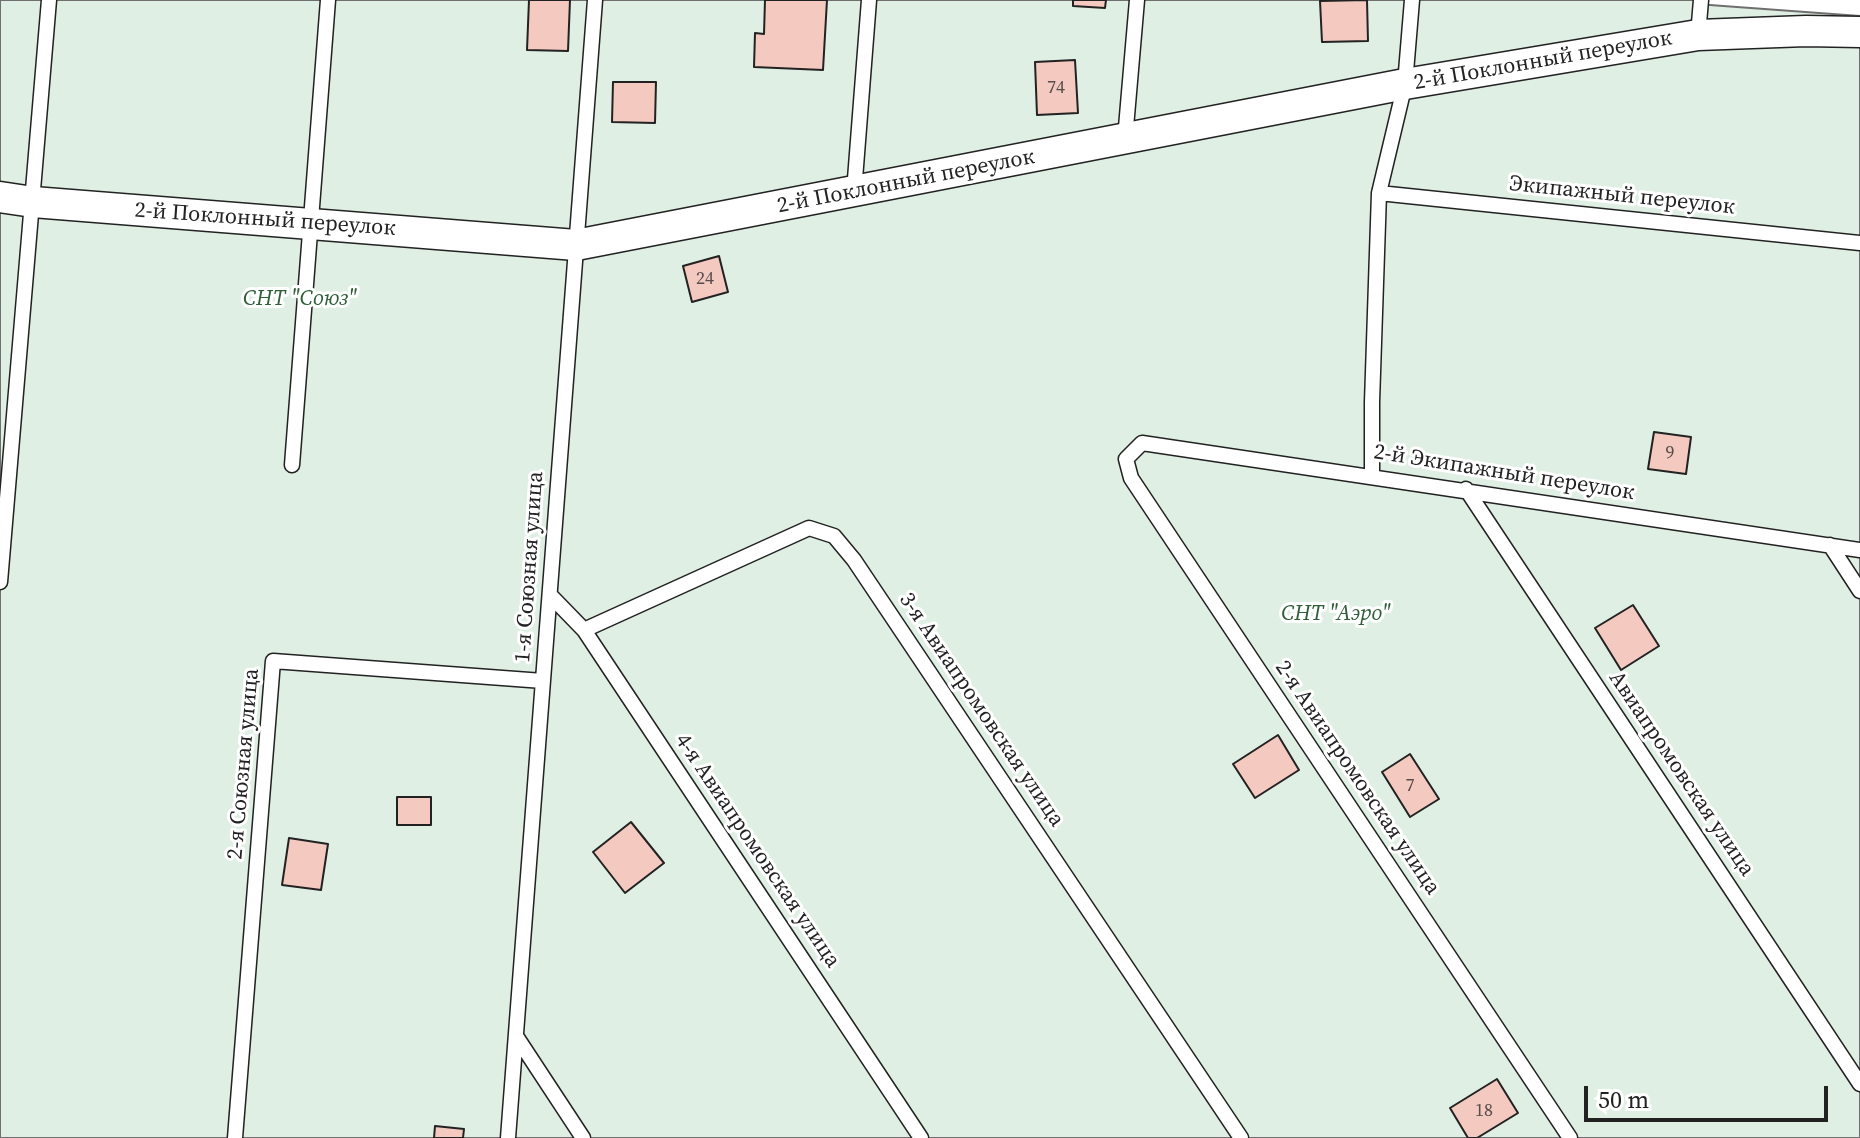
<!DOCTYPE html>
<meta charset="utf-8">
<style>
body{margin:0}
#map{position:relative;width:1860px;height:1138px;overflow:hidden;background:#fff;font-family:"Source Serif 4",serif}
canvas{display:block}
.scale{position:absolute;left:1584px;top:1086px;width:244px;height:36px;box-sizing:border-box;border:4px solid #222;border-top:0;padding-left:10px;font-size:24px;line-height:28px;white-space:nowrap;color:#222;-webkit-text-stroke:6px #fff;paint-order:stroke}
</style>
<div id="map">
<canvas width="1860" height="1138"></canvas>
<div class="scale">50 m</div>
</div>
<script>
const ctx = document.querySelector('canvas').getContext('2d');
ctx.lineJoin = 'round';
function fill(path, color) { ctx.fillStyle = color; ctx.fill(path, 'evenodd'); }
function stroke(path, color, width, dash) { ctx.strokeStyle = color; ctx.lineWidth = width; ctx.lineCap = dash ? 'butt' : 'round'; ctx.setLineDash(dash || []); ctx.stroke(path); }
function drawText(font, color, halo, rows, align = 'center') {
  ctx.font = font + ' "Source Serif 4",serif'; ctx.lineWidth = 6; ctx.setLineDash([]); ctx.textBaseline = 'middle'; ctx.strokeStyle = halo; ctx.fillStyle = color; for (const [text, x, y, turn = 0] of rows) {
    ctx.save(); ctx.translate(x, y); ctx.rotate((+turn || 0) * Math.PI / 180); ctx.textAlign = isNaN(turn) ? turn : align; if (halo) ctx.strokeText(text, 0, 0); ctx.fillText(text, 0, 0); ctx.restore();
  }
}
const green = new Path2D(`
 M0,0H1696V4L1860,16V1138H0Z`);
const building = new Path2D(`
 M529,0H570L568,51L527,50Z
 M765,0H827L823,70L754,67L755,33L764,34Z
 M1073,0H1106L1105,8L1073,6Z
 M1367,0L1368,41L1322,42L1320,1Z
 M1075,60L1078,113L1037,115L1035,62Z
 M613,82H656L655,123L612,122Z
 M719,256L728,292L692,302L683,266Z
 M1654,432L1691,437L1686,474L1648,469Z
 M1633,605L1659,646L1621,670L1595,628Z
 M1278,735L1299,770L1255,798L1233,764Z
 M1410,754L1439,799L1410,817L1382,772Z
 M397,797H431V825H397Z
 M631,822L664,863L625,893L593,852Z
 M289,838L328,844L321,890L282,885Z
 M1497,1079L1518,1113L1477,1138H1468L1450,1108Z
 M435,1126L464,1129L463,1138H434Z`);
const service = new Path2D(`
 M1698,35L1701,0
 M1125,139L1137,0
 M854,192L869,0
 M1379,193L1860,243
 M292,465L328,0
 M1372,475V402L1379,193L1405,84L1412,0
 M1466,489L1860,1084
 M1830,545L1860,591
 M0,582L49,0
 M550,595L584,630L921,1138
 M584,630L809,528L834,536L854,560L1241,1138
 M516,1036L583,1138
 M235,1138L273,661L543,681
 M508,1138L595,0
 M1570,1138L1131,478L1126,459L1142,443L1860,550`);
const minor = new Path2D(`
 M0,197L33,202L576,245L1405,84L1698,35L1806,31L1860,32`);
const numberNames = [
 ["74",1056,88],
 ["24",705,279],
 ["9",1670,453],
 ["7",1410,786],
 ["18",1484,1111]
];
const streetNames = [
 ["2-й Поклонный переулок",1543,61,-10],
 ["2-й Поклонный переулок",906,182,-11],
 ["Экипажный переулок",1622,196,6],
 ["2-й Поклонный переулок",265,220,4],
 ["2-й Экипажный переулок",1504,473,9],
 ["1-я Союзная улица",530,567,-86],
 ["3-я Авиапромовская улица",981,710,56],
 ["2-я Союзная улица",244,764,-85],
 ["Авиапромовская улица",1681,774,56],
 ["2-я Авиапромовская улица",1357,778,56],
 ["4-я Авиапромовская улица",757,851,56]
];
const parkNames = [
 ["СНТ \"Союз\"",300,299],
 ["СНТ \"Аэро\"",1336,614]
];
fill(green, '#e0efe3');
stroke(green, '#6f6f6f', 2);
fill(building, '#f3c9c0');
stroke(building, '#222', 2);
stroke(service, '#222', 17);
stroke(minor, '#222', 33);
stroke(service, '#fff', 14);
stroke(minor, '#fff', 30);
drawText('18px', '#564c4a', null, numberNames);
drawText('22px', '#222', '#fff', streetNames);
drawText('italic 22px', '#2f5e38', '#fff', parkNames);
</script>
